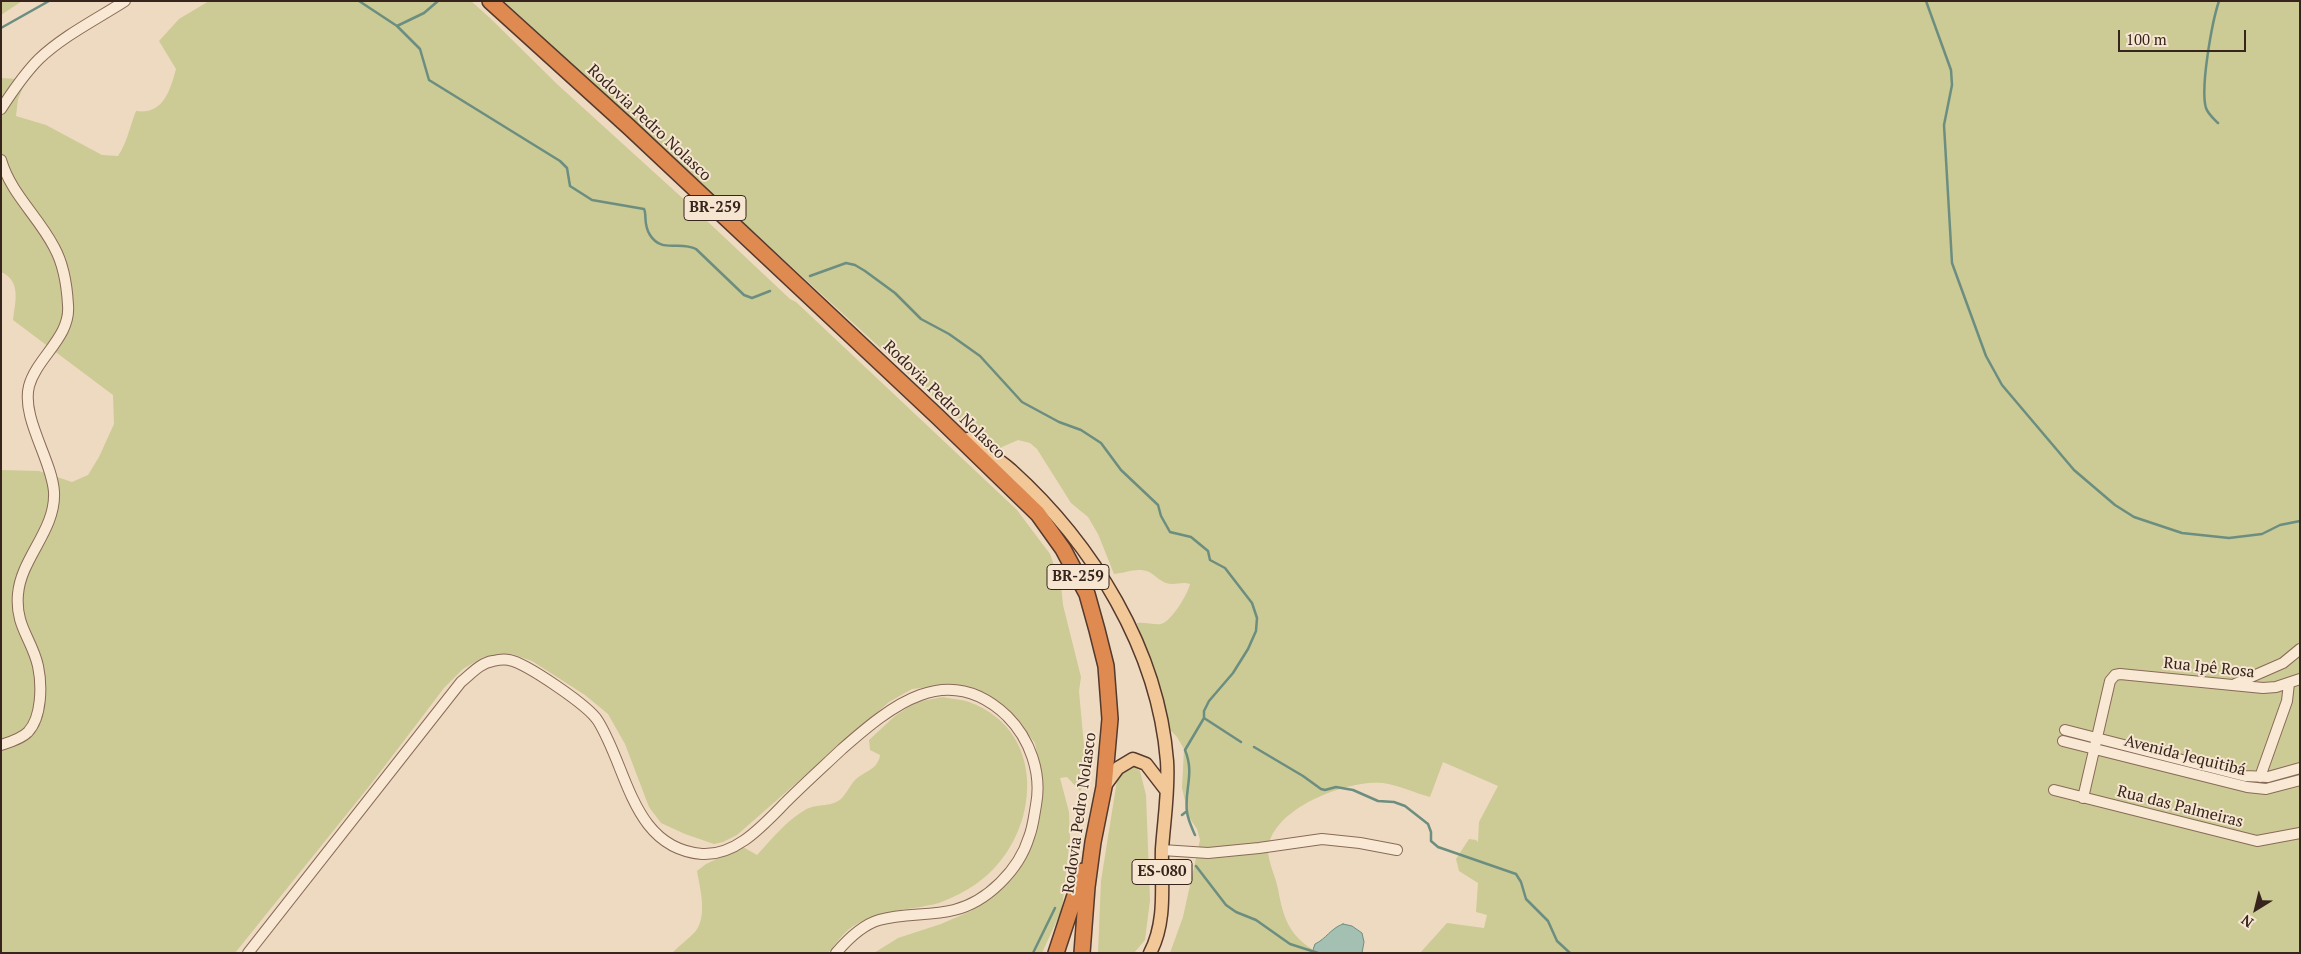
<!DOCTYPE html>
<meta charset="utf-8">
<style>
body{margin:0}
#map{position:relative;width:2301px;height:954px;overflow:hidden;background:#eedac1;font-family:"PT Serif",serif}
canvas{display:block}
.frame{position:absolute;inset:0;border:2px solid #37251d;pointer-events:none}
.north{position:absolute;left:2231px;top:884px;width:50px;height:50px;-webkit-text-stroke:4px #f6e5d0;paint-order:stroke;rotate:216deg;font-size:14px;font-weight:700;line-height:20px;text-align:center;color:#37251d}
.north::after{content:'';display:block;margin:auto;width:18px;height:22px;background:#37251d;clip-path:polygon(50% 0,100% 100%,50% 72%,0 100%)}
.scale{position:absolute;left:2118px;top:30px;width:128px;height:22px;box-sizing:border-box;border:2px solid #37251d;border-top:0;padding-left:6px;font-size:15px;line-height:18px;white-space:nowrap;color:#37251d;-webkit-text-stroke:4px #f6e5d0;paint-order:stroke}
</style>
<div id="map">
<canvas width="2301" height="954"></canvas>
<div class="frame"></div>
<div class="north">N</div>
<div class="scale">100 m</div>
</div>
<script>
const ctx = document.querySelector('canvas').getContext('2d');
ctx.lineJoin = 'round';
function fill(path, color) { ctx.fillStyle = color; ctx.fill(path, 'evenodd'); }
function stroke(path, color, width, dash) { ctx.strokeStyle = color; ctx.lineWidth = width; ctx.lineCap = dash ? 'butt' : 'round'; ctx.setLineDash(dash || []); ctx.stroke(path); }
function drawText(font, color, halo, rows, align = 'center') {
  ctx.font = font + ' "PT Serif",serif'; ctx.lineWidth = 4; ctx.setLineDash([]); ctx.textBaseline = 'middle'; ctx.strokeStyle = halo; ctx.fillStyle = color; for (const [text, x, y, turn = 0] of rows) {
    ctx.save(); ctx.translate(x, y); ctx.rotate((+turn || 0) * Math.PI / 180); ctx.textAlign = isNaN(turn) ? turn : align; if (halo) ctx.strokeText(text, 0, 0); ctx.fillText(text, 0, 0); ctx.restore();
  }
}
const green = new Path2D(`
 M1,1H22L1,15Z
 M209,1H471L490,18L558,85L689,204L790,299L796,302L1017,510L1050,554L1061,585L1063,605L1081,677L1079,691L1086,768V782L1080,791L1067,777L1060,778L1069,812L1070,838L1062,909L1042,953H874L898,938L941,924L971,911L979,905L1020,860L1041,777L1035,743L1013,715L982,694L947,685L912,689L889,702L737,835L723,842L714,844L685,834L661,823L649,807L625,744L608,714L585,695L532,661L512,654L483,657L463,669L444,688L371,784L235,953H1V470L39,471L72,482L88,475L99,457L114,424L113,395L13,320C15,303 22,281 1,272V78L18,79L25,83L18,99L16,116L46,125L102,155L118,156C127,143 130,126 136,111C163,115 170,91 176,69L159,41L179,19Z
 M501,1H2300V953H1420L1447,923L1484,928L1487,915L1476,912L1478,883L1459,871L1456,859L1469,839L1476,840L1478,842L1479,822L1498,786L1443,762L1430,797C1415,793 1398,785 1383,783C1348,779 1268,809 1268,852C1269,864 1276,878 1278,889C1283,916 1288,934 1312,949V953H1170L1183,917L1200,840L1197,829L1189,817L1182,788L1184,749L1177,737L1160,720L1137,623C1144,622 1155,625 1161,624C1171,622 1188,594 1190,584C1182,581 1175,586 1166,583C1160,581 1155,575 1149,572C1137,567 1126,573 1114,574L1098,534L1088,517L1071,503L1037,449L1030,443L1018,440L993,451Z
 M943,697C951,699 961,699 969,702C1052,732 1039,841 976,884C964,892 952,898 939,903C909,911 874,909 848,930C841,936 835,945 828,953H672C679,946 688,939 695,932C708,916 700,889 697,871L706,864L743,847L757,855C771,840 786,821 805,810C816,803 830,808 841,799C846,794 850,786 855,780C864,771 878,770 880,755L870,750L869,740L895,716L916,702Z
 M1132,766L1140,771L1146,795L1150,900L1145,940L1134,953H1098L1101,881L1118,774Z`);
const water = new Path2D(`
 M1343,924L1352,926L1362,933L1364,942L1362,953H1312L1315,944C1326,939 1331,928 1343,924Z`);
const stream = new Path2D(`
 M359,1L397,26L420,49L429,80L560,161L567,168L570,186L592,200L644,209C647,215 643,224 650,235C662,254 679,240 696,249L744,295L752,298L770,291
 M1926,1L1951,70L1952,85L1944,125L1952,263L1986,356L2002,385L2074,470L2115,505L2134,517L2182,533L2229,538L2262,534L2280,525L2300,521
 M397,26L424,13L438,1
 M1,28L49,1
 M2218,123C2213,118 2208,114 2206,108C2200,88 2212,22 2219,1
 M810,276L846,263L855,265L865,271L895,293L921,319L949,334L980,356L1022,402L1059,422L1081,430L1101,443L1121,470L1158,505L1161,516L1170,532L1191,537L1208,551L1210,560L1225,568L1252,603L1257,618L1256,631L1248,649L1233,673L1209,701L1204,711V718L1185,750C1195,774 1184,790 1187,812C1188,820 1192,828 1195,835
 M1204,718L1241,742
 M1254,747L1303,776L1321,789L1325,790L1336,787L1353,790L1378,801L1394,802L1405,806L1428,824L1431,832V841L1438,847L1516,874L1521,882L1526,899L1548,921L1557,941L1570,953
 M1182,815L1187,811
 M1196,866L1226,905L1236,912L1256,920L1290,944L1318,953
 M1033,953L1055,908`);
const minor = new Path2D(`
 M1,109C12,92 24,74 39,59C63,36 97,19 125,1
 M1,160C11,194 38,216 54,247C63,263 67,287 68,305C71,337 37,357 29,386C21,418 52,460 54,492C56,530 21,558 18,594C15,626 32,639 38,666C42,685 42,717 28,732C21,739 10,742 1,745
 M2235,684L2283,663L2300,649
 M2065,730L2245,776L2268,777L2300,768
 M2063,741L2247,787L2266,789L2300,780
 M2260,777L2287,701L2289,683
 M2054,790L2257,841L2300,833
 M2083,798L2110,681L2115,675L2120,674L2263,688L2276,687L2300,679
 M1162,850L1208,853L1259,848L1322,839L1360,843L1397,850
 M248,953L461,682C471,674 480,663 493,661C497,660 505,659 509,660C526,663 589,706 598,721C628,769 632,848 702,854C737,856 764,824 787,801C805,783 824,766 842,749C891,706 947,659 1007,716C1030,739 1042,773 1036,805C1034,816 1033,827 1029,837C1019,870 987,902 954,910C930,916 903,913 879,920C862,925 847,940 836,953`);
const major = new Path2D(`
 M968,439C982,449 998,459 1011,470C1093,544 1158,649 1167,761C1169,790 1164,820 1162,849C1161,883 1167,921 1150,953
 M1104,787L1118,768L1133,759L1146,764L1166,790`);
const highway = new Path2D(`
 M490,1L629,127L938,417L1038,514L1063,549L1087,594L1097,630L1106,666L1110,719L1104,787L1093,842L1087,887L1082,953
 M1056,953L1083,871`);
const shields = [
 [715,208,62],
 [1078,577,62],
 [1162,872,60]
];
const shieldNames = [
 ["BR-259",715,208],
 ["BR-259",1078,577],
 ["ES-080",1162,872]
];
const streetNames = [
 ["Rodovia Pedro Nolasco",649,123,43],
 ["Rodovia Pedro Nolasco",944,400,44],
 ["Rua Ipê Rosa",2209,668,6],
 ["Avenida Jequitibá",2185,756,14],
 ["Rua das Palmeiras",2180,807,14],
 ["Rodovia Pedro Nolasco",1080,813,-82]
];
fill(green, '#ccca95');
fill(water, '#a3c0b3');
stroke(water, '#6b8e80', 1);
stroke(stream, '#6b8e80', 2.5);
stroke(minor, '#886a58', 12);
stroke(major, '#55392d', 15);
stroke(highway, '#55392d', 18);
stroke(minor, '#f9e8d4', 10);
stroke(major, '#f2c898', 12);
stroke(highway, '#df8a50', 15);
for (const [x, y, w] of shields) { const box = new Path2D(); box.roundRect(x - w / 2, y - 12.5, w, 25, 4); ctx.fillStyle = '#f6e5d0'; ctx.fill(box); stroke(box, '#37251d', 1); }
drawText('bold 15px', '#37251d', null, shieldNames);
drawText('16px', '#37251d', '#f6e5d0', streetNames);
</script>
